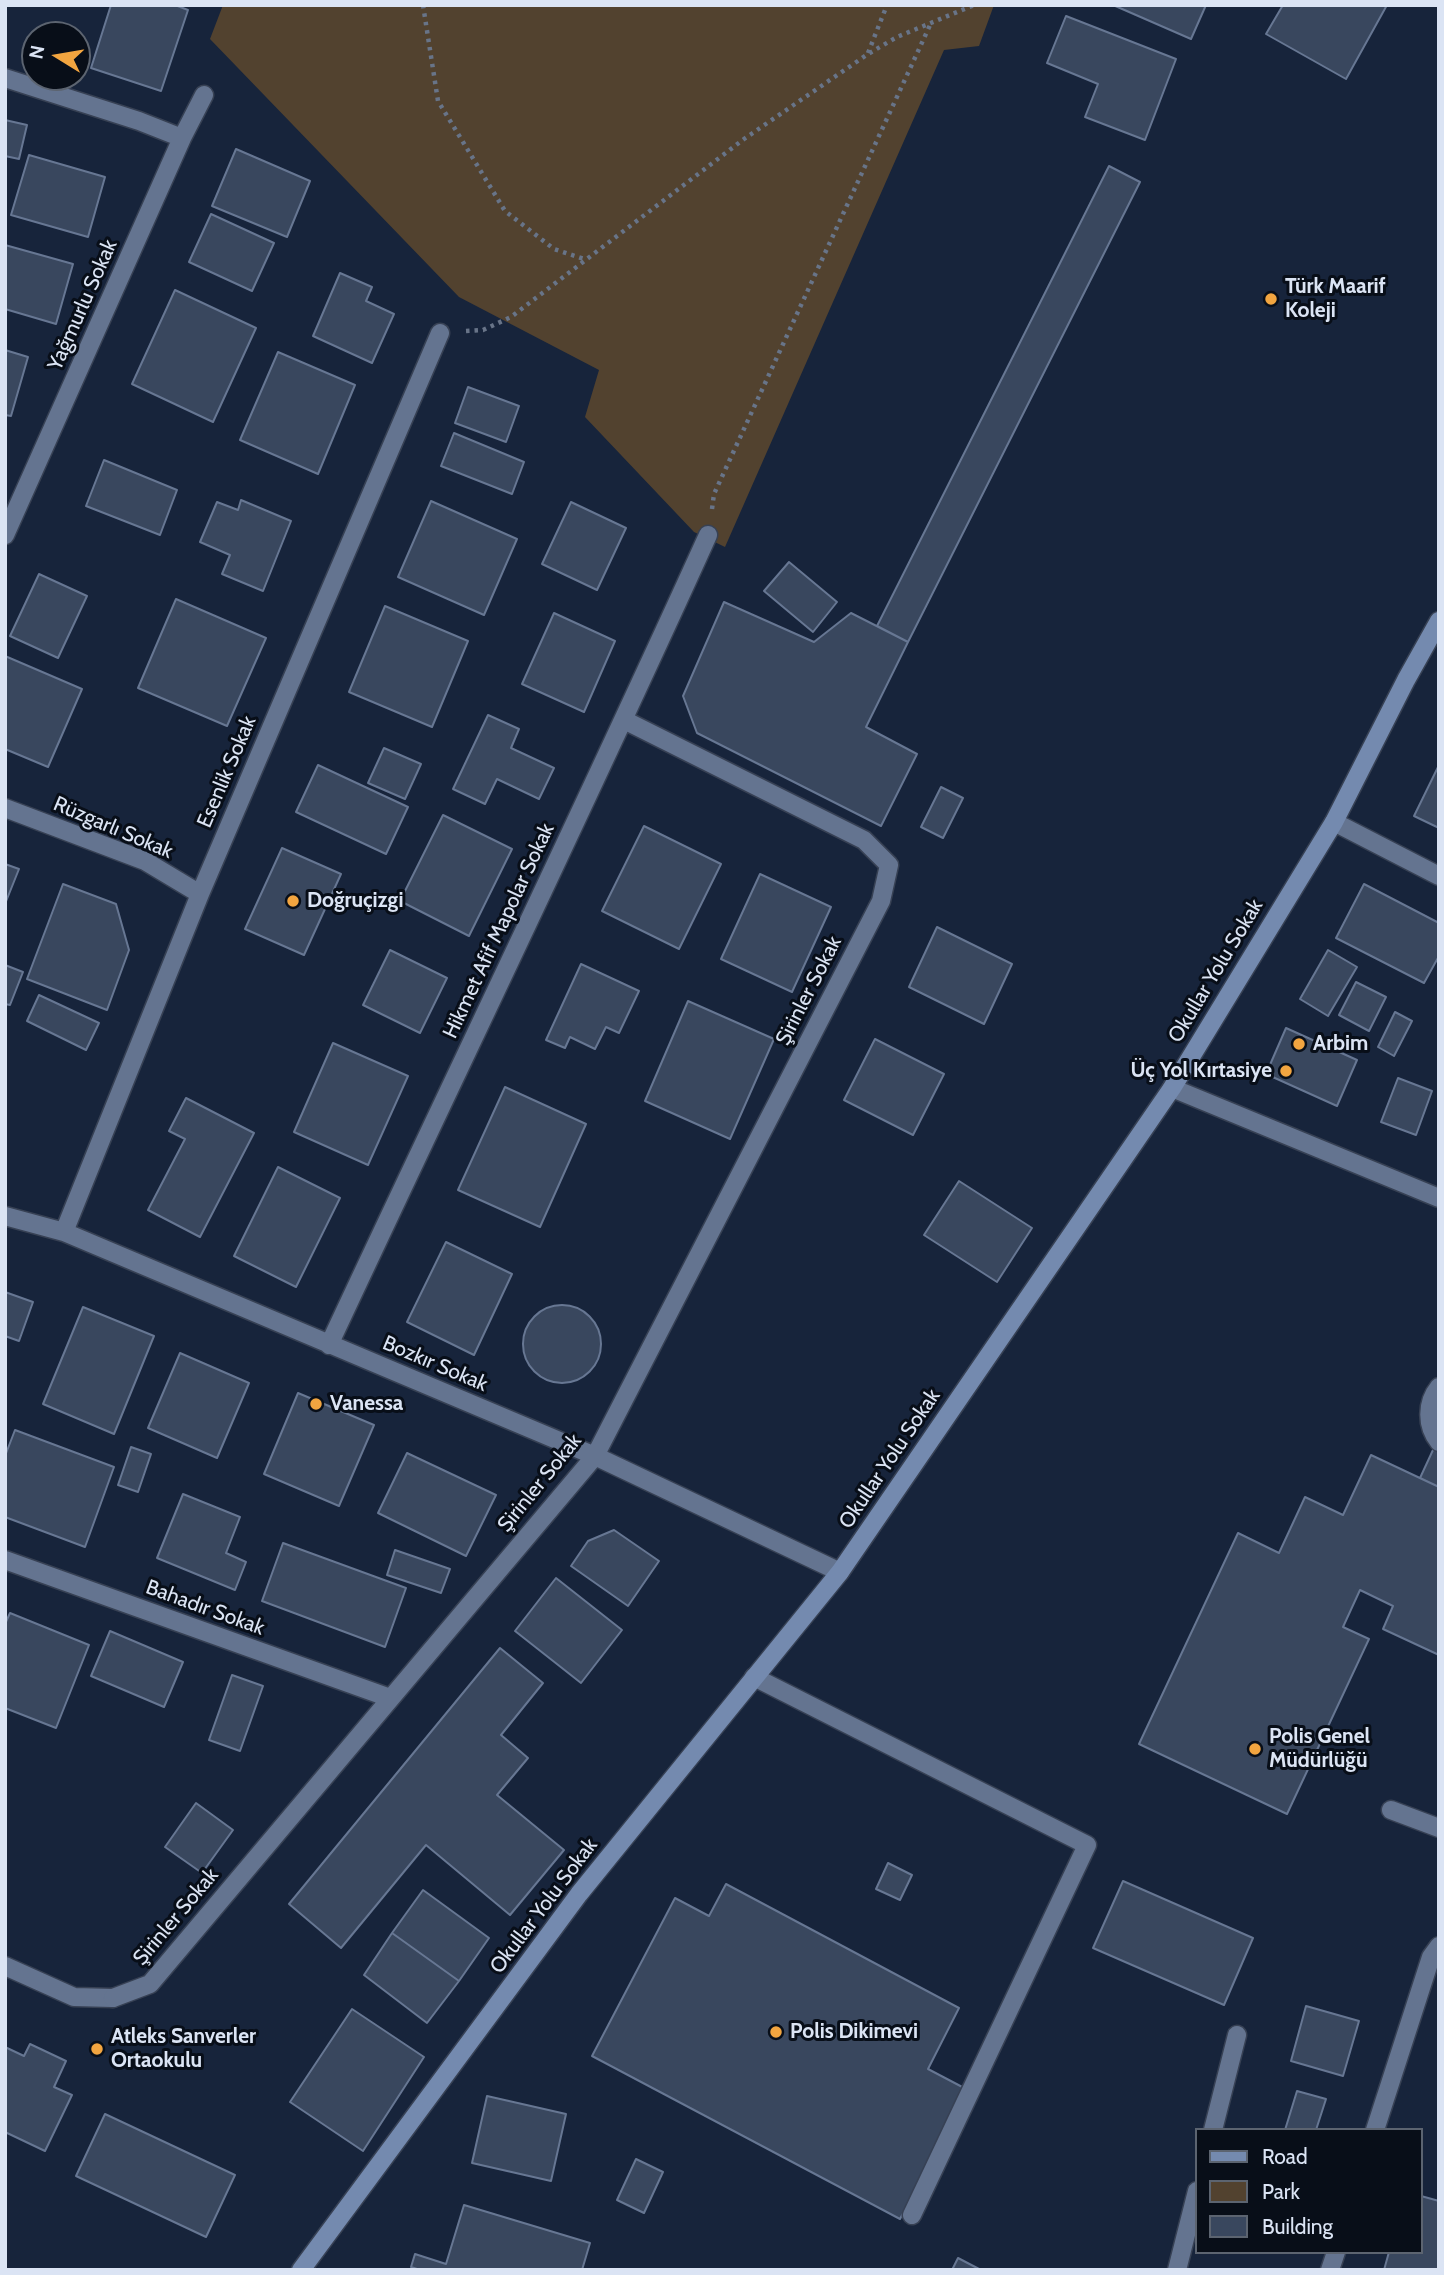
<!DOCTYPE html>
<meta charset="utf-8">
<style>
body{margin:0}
#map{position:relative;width:1444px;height:2275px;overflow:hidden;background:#17243b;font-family:Cabin,sans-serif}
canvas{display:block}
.frame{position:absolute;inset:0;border:7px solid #dbe4f4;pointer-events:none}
.legend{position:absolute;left:1195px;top:2128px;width:228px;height:126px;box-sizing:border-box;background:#080e18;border:2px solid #5c6470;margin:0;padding:9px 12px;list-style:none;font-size:21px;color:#dbe4f4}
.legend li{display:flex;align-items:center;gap:14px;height:35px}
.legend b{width:35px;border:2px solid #5c6470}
.north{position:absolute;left:21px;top:21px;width:70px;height:70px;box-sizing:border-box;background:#080e18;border:2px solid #5c6470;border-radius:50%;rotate:281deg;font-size:19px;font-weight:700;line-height:28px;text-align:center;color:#dbe4f4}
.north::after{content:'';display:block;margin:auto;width:24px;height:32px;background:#f2a540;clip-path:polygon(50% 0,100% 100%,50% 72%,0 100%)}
</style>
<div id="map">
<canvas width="1444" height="2275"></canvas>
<div class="frame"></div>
<ul class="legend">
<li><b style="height:9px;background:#748aaf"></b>Road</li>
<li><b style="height:19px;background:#52422f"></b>Park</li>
<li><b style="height:19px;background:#39475e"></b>Building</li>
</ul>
<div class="north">N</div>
</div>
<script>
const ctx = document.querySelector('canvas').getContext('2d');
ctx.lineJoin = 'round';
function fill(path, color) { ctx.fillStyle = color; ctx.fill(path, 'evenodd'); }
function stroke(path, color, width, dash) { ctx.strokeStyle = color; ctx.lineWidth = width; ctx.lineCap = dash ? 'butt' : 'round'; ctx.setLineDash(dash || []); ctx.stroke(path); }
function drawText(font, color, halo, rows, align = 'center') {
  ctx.font = font + ' Cabin,sans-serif'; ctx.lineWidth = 6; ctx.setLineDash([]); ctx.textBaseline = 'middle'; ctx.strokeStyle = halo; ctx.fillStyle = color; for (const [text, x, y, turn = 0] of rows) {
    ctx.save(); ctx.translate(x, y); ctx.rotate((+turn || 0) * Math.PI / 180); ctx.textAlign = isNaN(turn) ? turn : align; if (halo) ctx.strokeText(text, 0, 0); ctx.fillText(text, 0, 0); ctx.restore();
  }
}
const green = new Path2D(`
 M223,5H994L979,46L944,50L725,547L694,532L585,417L599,370L459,297L210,39Z`);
const building = new Path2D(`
 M111,5H175L188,10L161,91L91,68Z
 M1113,5H1206L1191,39Z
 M1283,5H1387L1346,79L1266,34Z
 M1066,16L1176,59L1145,140L1085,117L1098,84L1047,63Z
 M5,120L27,125L19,159L5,156Z
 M236,149L310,181L287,237L212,206Z
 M29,155L105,177L88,237L11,215Z
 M1109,166L1140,182L908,642L877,626Z
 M211,214L274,243L252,291L189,262Z
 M5,245L73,264L56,324L5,309Z
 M340,273L372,287L366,301L394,314L372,363L313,336Z
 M175,290L256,328L213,422L132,384Z
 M5,350L28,357L11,416L5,415Z
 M278,352L355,385L318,474L240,440Z
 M468,387L519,406L506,442L455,423Z
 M454,433L524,462L512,494L441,466Z
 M104,460L177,490L160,535L86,506Z
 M241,500L291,521L263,591L222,574L230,555L200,542L217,502L238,510Z
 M431,501L517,539L484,615L398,577Z
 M571,502L626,528L597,590L542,564Z
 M789,562L837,602L813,632L764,591Z
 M39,574L87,596L58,658L10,636Z
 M176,599L266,638L227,726L138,688Z
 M724,602L814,642L851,613L908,642L866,727L917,754L881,826L697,733L683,696Z
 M385,606L468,641L432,727L349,692Z
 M554,613L615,641L584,712L522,684Z
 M5,656L82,689L48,767L5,749Z
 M488,715L519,729L511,748L554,768L539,799L497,779L485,804L453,789Z
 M384,748L421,764L405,799L368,783Z
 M318,765L408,807L386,854L296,812Z
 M1439,765V828L1414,816Z
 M941,787L963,798L943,838L921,827Z
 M443,815L512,849L469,936L400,901Z
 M644,826L721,864L679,949L602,911Z
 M282,848L341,874L304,955L245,929Z
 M5,864L19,869L5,904Z
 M760,874L831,907L792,992L721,959Z
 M63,884L116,904L129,950L107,1010L27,979Z
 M1364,884L1439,923V956L1424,983L1336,938Z
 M937,927L1012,964L984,1024L909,987Z
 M390,950L447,978L420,1033L363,1005Z
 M1328,950L1357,967L1328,1016L1300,999Z
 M581,964L639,991L619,1033L606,1027L595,1049L570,1037L565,1048L546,1040Z
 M5,965L23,972L10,1005L5,1004Z
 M1356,982L1386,997L1369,1031L1339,1015Z
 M39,995L99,1023L86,1050L27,1021Z
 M688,1001L774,1039L730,1139L645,1101Z
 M1395,1012L1412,1021L1394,1056L1378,1047Z
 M1286,1028L1357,1060L1337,1106L1266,1074Z
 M875,1039L944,1074L913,1135L844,1100Z
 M333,1043L408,1076L368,1165L294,1132Z
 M1398,1078L1432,1091L1416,1135L1381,1122Z
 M505,1087L586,1124L540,1227L458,1190Z
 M186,1098L254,1133L200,1237L148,1210L185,1139L169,1131Z
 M278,1167L340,1198L296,1287L234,1256Z
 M959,1181L1032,1228L997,1282L924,1235Z
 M446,1242L512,1274L474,1355L407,1322Z
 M5,1292L33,1302L19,1341L5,1336Z
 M523 1344a39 39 0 1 1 78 0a39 39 0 1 1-78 0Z
 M83,1307L154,1336L114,1434L43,1404Z
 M180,1353L249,1383L217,1458L148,1428Z
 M298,1393L374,1425L339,1506L264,1474Z
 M15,1430L114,1467L85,1547L5,1517V1456Z
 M1439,1437V1487L1420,1478Z
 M131,1447L151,1454L138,1492L118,1485Z
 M407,1453L496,1495L466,1556L378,1513Z
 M1371,1455L1439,1487V1655L1383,1629L1393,1606L1360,1590L1343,1627L1369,1639L1287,1814L1139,1744L1238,1533L1279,1553L1305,1497L1343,1515Z
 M183,1494L240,1517L226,1553L246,1562L235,1590L157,1558Z
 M614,1530L659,1561L628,1606L571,1566L588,1541Z
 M283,1543L406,1588L385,1647L262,1601Z
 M395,1550L450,1569L441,1593L387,1575Z
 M556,1578L622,1630L581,1683L515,1631Z
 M10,1613L89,1645L56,1728L5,1708V1624Z
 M110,1631L183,1662L164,1707L91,1676Z
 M500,1648L543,1683L501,1735L528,1758L497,1795L564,1850L510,1915L426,1845L341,1948L289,1904Z
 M232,1675L263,1686L240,1751L209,1740Z
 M196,1803L233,1830L202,1873L165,1847Z
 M888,1863L912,1875L900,1900L876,1889Z
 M1123,1881L1253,1938L1224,2005L1093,1948Z
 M726,1884L959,2008L928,2069L968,2090L900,2219L592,2056L675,1898L709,1916Z
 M423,1890L489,1938L459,1981L392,1933Z
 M392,1933L459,1981L427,2023L364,1975Z
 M1306,2006L1359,2021L1343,2076L1291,2061Z
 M352,2009L424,2057L363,2151L290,2102Z
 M30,2044L66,2061L54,2087L72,2095L45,2151L5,2132V2047L24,2056Z
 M1297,2091L1326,2099L1316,2130H1285Z
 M487,2096L566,2114L551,2181L472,2163Z
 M105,2114L235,2175L206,2237L76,2176Z
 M636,2159L663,2172L644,2213L617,2200Z
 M1421,2196L1439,2201V2270H1384L1389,2252H1421Z
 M464,2205L590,2243L582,2270H420L411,2267L415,2254L446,2264Z
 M958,2258L981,2270H952Z`);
const path = new Path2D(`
 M423,5L438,101L505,211L554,249L584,259
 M868,53L887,5
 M466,331L483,330L511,317L744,139L868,54L897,37L974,5
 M712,509L714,494L931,23`);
const lane = new Path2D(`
 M1439,1387C1426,1403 1426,1426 1439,1442
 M754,1677L1087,1845L912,2215
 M1391,1810L1439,1828
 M5,1966L74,1997L113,1998
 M1213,2130L1237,2035
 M1177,2270L1197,2191`);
const street = new Path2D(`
 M5,78L139,121L182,138
 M5,535L182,138L204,95
 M5,808L145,861L200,894
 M1334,822L1439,876
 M1172,1088L1439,1198
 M5,1216L64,1232L595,1456L840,1572
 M64,1232L200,894L440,333
 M329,1345C455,1075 585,807 708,535
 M5,1560L390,1698
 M113,1998L150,1984L595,1456L881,901L889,865L864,840L624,720
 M1375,2130L1431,1957L1439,1946
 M1330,2270L1336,2252`);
const secondary = new Path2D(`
 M301,2270L579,1894L840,1572L1172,1088L1334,822L1406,680L1439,621`);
const markers = [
 [1271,299,7,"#f2a540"],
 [293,901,7,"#f2a540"],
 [1299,1044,7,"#f2a540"],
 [1286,1071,7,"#f2a540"],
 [316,1404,7,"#f2a540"],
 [1255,1749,7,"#f2a540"],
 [776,2032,7,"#f2a540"],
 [97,2049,7,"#f2a540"]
];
const poiNames = [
 ["Türk Maarif",1285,287],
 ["Koleji",1285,311],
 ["Doğruçizgi",307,901],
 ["Arbim",1313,1044],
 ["Üç Yol Kırtasiye",1272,1071,"right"],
 ["Vanessa",330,1404],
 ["Polis Genel",1269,1737],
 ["Müdürlüğü",1269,1761],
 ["Polis Dikimevi",790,2032],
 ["Atleks Sanverler",111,2037],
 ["Ortaokulu",111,2061]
];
const streetNames = [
 ["Yağmurlu Sokak",83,305,-66],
 ["Esenlik Sokak",227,772,-67],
 ["Rüzgarlı Sokak",113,828,23],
 ["Hikmet Afif Mapolar Sokak",499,931,-65],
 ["Okullar Yolu Sokak",1216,971,-59],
 ["Şirinler Sokak",809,991,-63],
 ["Bozkır Sokak",435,1364,23],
 ["Okullar Yolu Sokak",890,1459,-56],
 ["Şirinler Sokak",540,1483,-51],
 ["Bahadır Sokak",205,1608,20],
 ["Okullar Yolu Sokak",544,1906,-53],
 ["Şirinler Sokak",176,1917,-50]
];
fill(green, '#52422f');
fill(building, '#39475e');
stroke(building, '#677793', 2);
stroke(lane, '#374154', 21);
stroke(street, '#374154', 21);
stroke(secondary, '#374154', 21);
stroke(path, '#687488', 4.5, [3.5, 5]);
stroke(lane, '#647490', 18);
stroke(street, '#647490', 18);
stroke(secondary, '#748aaf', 18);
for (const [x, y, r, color] of markers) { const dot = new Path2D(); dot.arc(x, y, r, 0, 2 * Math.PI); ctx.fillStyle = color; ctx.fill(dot); stroke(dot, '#080e18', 2.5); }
drawText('bold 21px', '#dbe4f4', '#080e18', poiNames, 'left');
drawText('21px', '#dbe4f4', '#080e18', streetNames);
</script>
